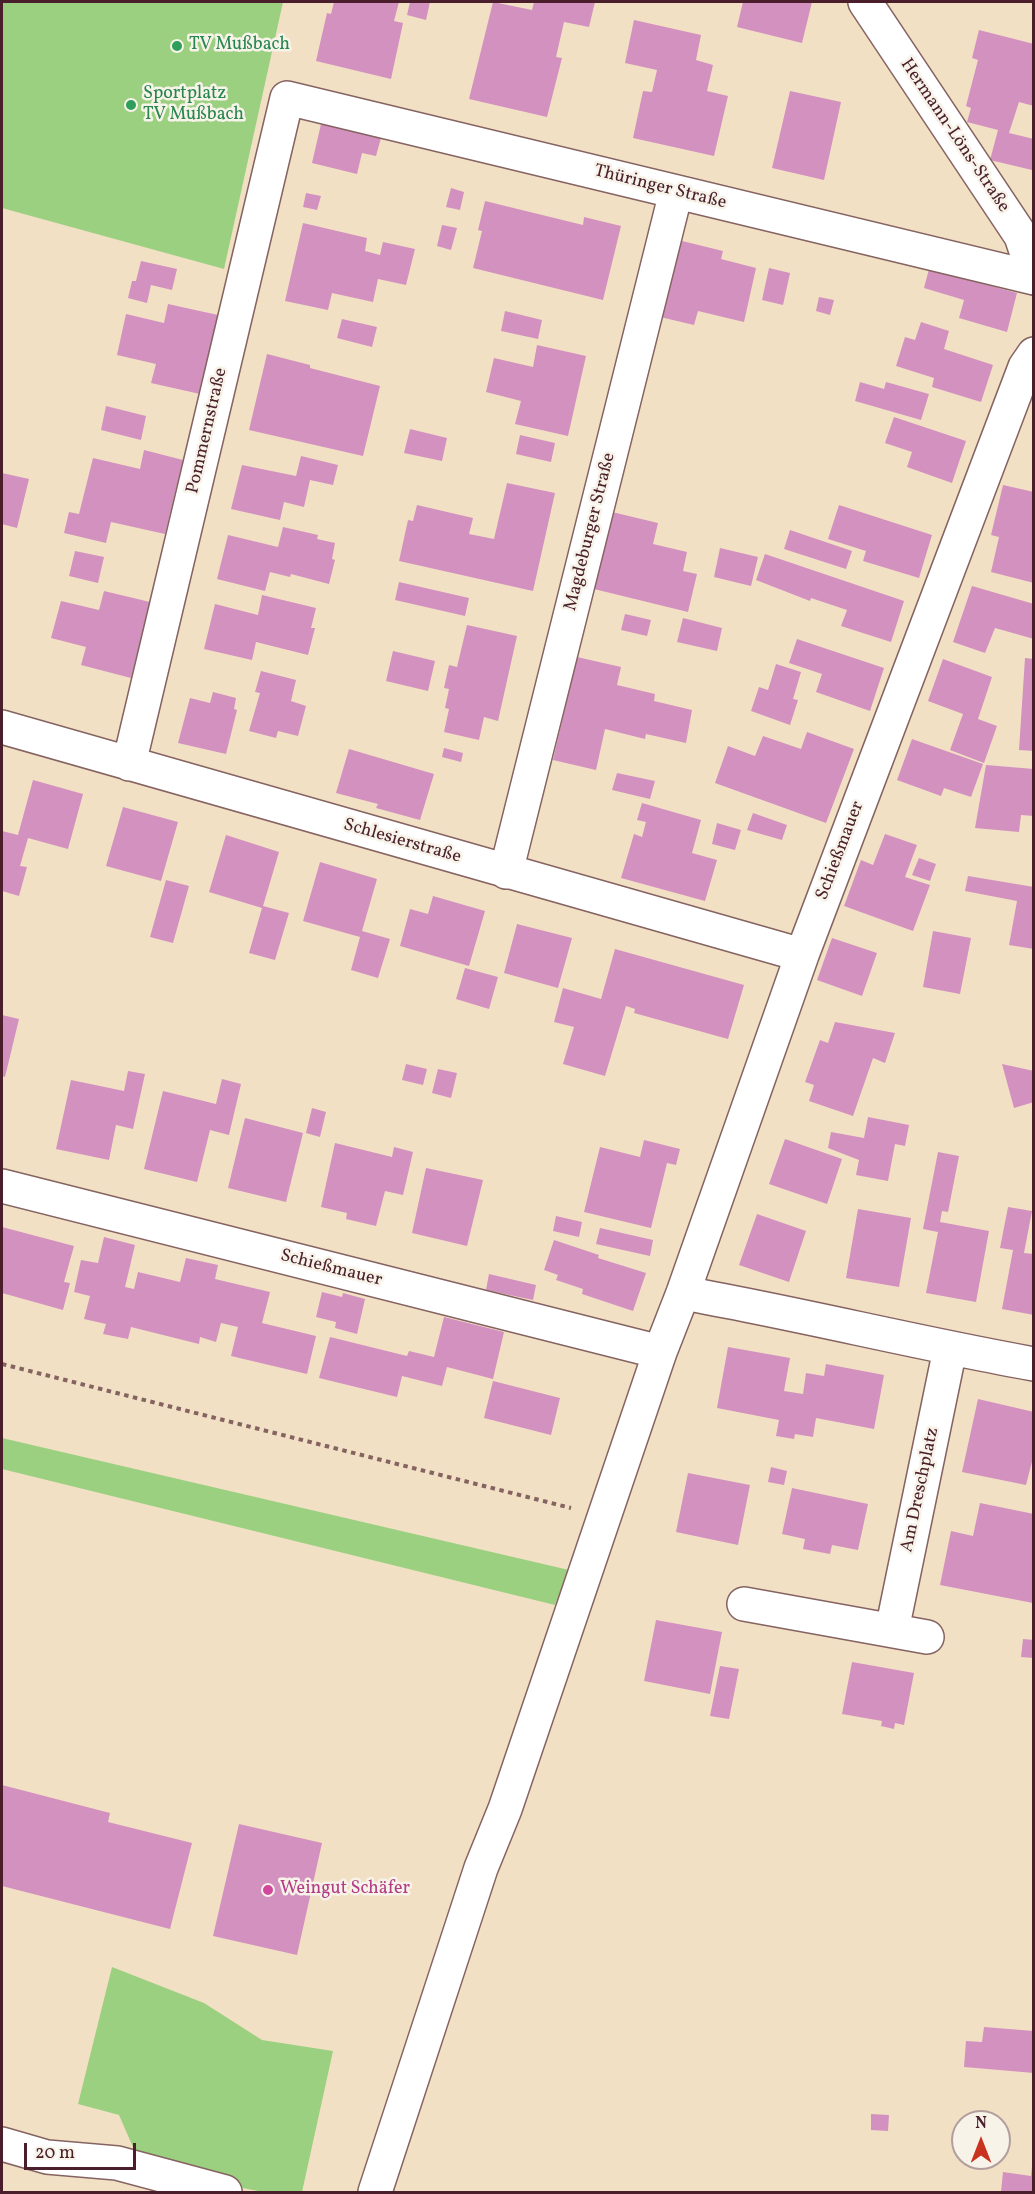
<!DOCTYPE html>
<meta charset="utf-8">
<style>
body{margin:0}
#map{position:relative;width:1035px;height:2194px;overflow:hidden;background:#f2e0c5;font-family:Vollkorn,serif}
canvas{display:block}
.frame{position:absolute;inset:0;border:3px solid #4a1f2b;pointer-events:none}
.north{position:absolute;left:951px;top:2110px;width:60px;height:60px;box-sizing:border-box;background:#f7f3e8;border:2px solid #b29e9c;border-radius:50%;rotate:0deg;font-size:16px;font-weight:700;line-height:24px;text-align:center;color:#4a1f2b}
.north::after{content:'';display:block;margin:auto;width:21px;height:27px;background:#c8321e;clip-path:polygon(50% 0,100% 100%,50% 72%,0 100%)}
.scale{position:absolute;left:24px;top:2143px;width:112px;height:27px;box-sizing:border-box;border:3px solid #4a1f2b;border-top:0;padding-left:8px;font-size:18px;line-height:21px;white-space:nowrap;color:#4a1f2b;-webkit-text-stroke:4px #f7f3e8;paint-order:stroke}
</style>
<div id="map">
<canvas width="1035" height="2194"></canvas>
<div class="frame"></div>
<div class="north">N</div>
<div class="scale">20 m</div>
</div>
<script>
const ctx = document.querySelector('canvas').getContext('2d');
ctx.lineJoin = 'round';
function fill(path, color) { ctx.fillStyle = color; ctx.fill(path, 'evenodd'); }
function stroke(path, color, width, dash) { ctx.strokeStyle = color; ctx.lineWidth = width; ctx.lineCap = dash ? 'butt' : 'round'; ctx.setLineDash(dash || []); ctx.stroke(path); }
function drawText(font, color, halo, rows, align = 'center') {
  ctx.font = font + ' Vollkorn,serif'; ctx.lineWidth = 5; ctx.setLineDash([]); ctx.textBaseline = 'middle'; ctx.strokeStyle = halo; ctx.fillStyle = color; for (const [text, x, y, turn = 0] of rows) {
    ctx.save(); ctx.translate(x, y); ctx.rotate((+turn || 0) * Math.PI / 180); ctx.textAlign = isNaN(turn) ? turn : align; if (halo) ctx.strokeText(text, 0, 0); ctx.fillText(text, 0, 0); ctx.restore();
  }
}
const green = new Path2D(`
 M2,2H283L224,269L2,208Z
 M2,1438L569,1570L555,1605L2,1469Z
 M112,1967L204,2003L262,2040L333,2051L302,2192H263L142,2168L119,2115L78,2104Z`);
const building = new Path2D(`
 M334,2H399L394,21L403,23L391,79L316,61L327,13L331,14Z
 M410,2H430L426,20L407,15Z
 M493,2L532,10L534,2H595L589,27L564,22L556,57L562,58L547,117L469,99Z
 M743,2H812L802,43L737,27Z
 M634,20L701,35L696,60L713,65L707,91L728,96L714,156L633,138L643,91L652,92L657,70L625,63Z
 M979,30L1034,44V106L1019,102L1009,133L1034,139L1032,170L990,160L998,130L967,122L971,108L966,106L978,60L972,58Z
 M790,91L841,102L824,180L772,168Z
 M321,124L381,138L376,156L362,153L357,174L312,163Z
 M451,188L464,192L460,210L446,207Z
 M306,193L321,196L317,210L303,207Z
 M485,201L583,225L584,217L621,226L603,300L473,268L482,231L478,230Z
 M303,223L367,238L365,251L380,255L383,242L415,249L406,285L378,279L373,302L332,293L328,310L285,301Z
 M442,225L457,228L451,250L437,246Z
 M674,239L723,251L721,259L756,268L744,322L698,311L694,325L656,316Z
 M141,261L177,269L172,290L151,285L147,303L128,298L132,281H136Z
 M769,268L790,273L783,305L762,300Z
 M929,269L1017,293L1007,332L959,318L964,300L924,288Z
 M819,297L834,300L830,315L816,311Z
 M168,304L218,315L200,394L151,383L156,364L117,355L126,314L164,323Z
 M505,311L542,320L538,339L501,331Z
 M342,319L377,327L372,347L337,338Z
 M921,322L949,331L944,349L993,365L981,402L932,387L934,378L896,366L905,337L915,340Z
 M537,345L586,356L568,436L515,424L521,401L486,392L494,358L533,367Z
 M267,354L310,365V368L380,386L363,456L249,430Z
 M860,382L884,389L886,382L929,394L921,420L855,401Z
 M106,406L146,416L141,440L101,430Z
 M894,417L966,441L952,483L907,467L912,452L885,443Z
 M410,429L447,438L442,461L404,453Z
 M520,435L555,443L551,462L516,454Z
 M144,450L183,460L165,534L111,522L106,543L64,533L69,512L79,514L93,458L140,469Z
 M301,456L338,465L333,485L310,480L304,507L284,502L280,520L231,509L242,465L296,476Z
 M2,473L29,479L17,528L2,524Z
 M507,483L555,493L533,591L399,561L408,520L413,521L417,505L473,518L469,534L494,539Z
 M1003,485L1034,492V583L991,572L999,537L991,535Z
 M839,505L932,535L919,578L863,561L866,551L828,539Z
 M612,512L658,523L653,544L687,552L683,571L697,574L688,612L594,589Z
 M283,527L318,535L317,539L335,543L332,559L335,560L329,584L291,574L290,577L270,572L265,591L217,579L228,535L278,547Z
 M790,530L852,551L846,569L784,549Z
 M720,548L758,557L751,586L714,577Z
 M75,551L104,557L98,583L69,576Z
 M765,554L904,601L891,642L841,626L847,610L811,598L810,601L756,580Z
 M399,582L469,598L465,616L395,600Z
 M972,586L1034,604V639L995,628L985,653L953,642Z
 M104,591L150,602L131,678L81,665L86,647L51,638L61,601L99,610Z
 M262,595L316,608L311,628H315L308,655L256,642L252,660L204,649L215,604L258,615Z
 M625,614L651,620L647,636L621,630Z
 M683,618L722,628L717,651L677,642Z
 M467,625L517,636L498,721L484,717L479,740L444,732L449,709L445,708L449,689L444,688L449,665L457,667Z
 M797,639L884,668L870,711L816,692L822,674L789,663Z
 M393,651L435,661L428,691L386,681Z
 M577,657L621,667L617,685L655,694L654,701L692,710L686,743L646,734L645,739L605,729L596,770L553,760Z
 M1025,658L1034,659V751L1019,750Z
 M943,659L992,677L978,719L997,726L984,763L950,750L963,714L928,701Z
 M776,664L801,672L793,699L798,700L790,725L751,711L759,687L768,690Z
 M261,671L296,680L291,701L306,706L298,736L278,731L276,738L249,731L260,693L255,692Z
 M213,692L236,698L234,709L237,710L226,754L178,743L190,698L210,703Z
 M807,732L854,749L826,823L715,783L728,746L755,756L763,736L801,749Z
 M912,739L983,764L971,797L944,788L941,796L897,780Z
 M444,748L463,753L461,762L442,757Z
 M349,749L434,774L420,820L376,808L378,804L336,793Z
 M986,765L1034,769V816L1021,815L1019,832L975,828Z
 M617,773L655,781L650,799L612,790Z
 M33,780L83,794L68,849L28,838L20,866L27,867L19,896L2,891V831L18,835Z
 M642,803L701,820L692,853L717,860L705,901L621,878L634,834L642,837L646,822L637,820Z
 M123,807L178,822L161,881L106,866Z
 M753,813L787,825L782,840L747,830Z
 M717,823L741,830L735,850L712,844Z
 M885,834L917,845L905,877L930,885L913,931L844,906L861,860L873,865Z
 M226,835L279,852L263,906L289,913L275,960L249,953L262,908L209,892Z
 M919,858L936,864L930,881L912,875Z
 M320,862L377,879L362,931L390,939L378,978L351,970L360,937L303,921Z
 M968,876L1034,887V949L1009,945L1017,901L965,891Z
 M166,880L189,886L173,943L150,937Z
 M433,896L485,911L469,966L400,946L410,909L428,914Z
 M517,924L572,938L558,988L504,973Z
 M933,931L971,938L960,994L923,987Z
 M832,938L877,953L862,996L817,980Z
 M615,949L744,985L728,1039L634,1013L635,1009L626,1006L605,1076L563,1064L574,1027L554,1022L563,988L601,999Z
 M465,968L498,977L489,1009L456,999Z
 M2,1015L19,1019L5,1077L2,1076Z
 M835,1022L895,1033L885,1063L873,1058L853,1116L809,1101L814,1085L805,1082L820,1040L828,1043Z
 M406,1064L427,1069L423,1085L402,1080Z
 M1002,1064L1034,1071V1102L1014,1108Z
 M438,1069L457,1073L451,1098L432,1093Z
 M128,1071L145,1074L133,1129L116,1125L109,1160L56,1149L71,1080L124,1091Z
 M222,1079L241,1084L229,1135L210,1130L197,1182L144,1169L163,1091L216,1104Z
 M312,1108L326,1112L320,1137L306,1133Z
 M868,1117L909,1125L905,1146L895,1144L888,1181L856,1175L859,1160L828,1148L831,1132L864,1138Z
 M245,1118L303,1133L286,1202L228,1188Z
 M785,1139L842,1159L827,1204L769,1184Z
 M644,1140L680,1149L676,1165L667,1163L651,1228L584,1212L600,1147L640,1157Z
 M335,1143L392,1157L394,1147L413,1152L403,1195L385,1191L376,1226L346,1219L347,1213L321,1207Z
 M938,1152L959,1156L948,1212L942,1211L940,1222L989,1231L976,1302L926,1293L938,1232L923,1229Z
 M426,1168L483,1180L467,1246L412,1233Z
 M1008,1207L1032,1211L1024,1253L1034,1254V1315L1002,1309L1013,1250L1000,1248Z
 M858,1209L911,1218L899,1287L846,1278Z
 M757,1214L806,1231L789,1282L739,1265Z
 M556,1216L582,1222L579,1237L553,1231Z
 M2,1227L74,1246L64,1282L70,1283L63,1310L2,1293Z
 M600,1228L653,1240L650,1256L596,1244Z
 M104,1237L135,1245L125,1287L134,1289L138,1272L180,1282L186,1258L218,1265L215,1279L270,1292L262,1323L316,1336L307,1374L231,1356L238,1327L221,1323L216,1342L200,1337L199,1344L131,1327L128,1339L103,1334L106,1324L84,1319L90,1296L74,1292L81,1260L98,1263Z
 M554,1240L599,1255L598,1258L646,1273L633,1311L582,1294L583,1289L556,1280L558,1275L544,1270Z
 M489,1274L536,1285L533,1300L486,1290Z
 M322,1292L342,1297L343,1293L365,1299L357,1334L335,1328L336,1322L316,1317Z
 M444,1317L504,1332L493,1379L447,1367L442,1386L402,1376L397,1397L319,1378L330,1337L407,1356L409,1351L434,1357Z
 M728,1347L790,1358L784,1391L803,1394L806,1373L824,1376L826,1364L884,1375L874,1429L816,1418L813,1437L795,1434L794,1439L776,1436L779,1420L717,1408Z
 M493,1381L560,1398L551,1435L484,1418Z
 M978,1399L1034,1412V1454L1026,1485L962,1472Z
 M771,1467L787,1471L784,1485L768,1482Z
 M688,1473L750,1485L738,1545L676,1532Z
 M792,1488L868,1504L858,1550L832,1545L830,1554L803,1549L805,1539L782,1534Z
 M980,1503L1034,1514L1033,1603L940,1585L951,1531L973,1536Z
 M656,1620L722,1632L710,1694L644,1681Z
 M1023,1639L1034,1640V1658L1021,1657Z
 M852,1662L914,1673L904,1725L895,1723L894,1729L881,1726L882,1721L842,1714Z
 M720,1666L739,1669L729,1719L710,1716Z
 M2,1785L110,1813L108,1822L192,1843L170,1929L2,1886Z
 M239,1824L322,1843L297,1955L213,1936Z
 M984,2027L1034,2031V2073L964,2067L966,2041L982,2042Z
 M871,2114L889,2115L888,2131L871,2130Z
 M1032,2166L1034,2192H1001L1003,2172L1031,2176Z`);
const path = new Path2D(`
 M2,1364L571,1508`);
const minor = new Path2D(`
 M865,2L1021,236L1026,251L1028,276
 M2,727L802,955
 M129,764L287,98L1034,278
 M506,872L676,192
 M2,1186L660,1352
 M683,1293C801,1314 916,1343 1034,1364
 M744,1604L927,1637
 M892,1630L950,1349
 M2,2144L47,2157L117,2163L225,2192
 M375,2192L481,1868L505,1809L660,1352L683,1293L802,955L1025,367L1034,354`);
const markers = [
 [177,46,6,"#2e9e5b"],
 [131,105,6,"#2e9e5b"],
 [268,1890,6,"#d1479c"]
];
const leisureNames = [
 ["TV Mußbach",189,46],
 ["Sportplatz",143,95],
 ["TV Mußbach",143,116]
];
const streetNames = [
 ["Hermann-Löns-Straße",954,136,56],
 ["Thüringer Straße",660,188,14],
 ["Pommernstraße",208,431,-77],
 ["Magdeburger Straße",591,532,-76],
 ["Schlesierstraße",402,842,16],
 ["Schießmauer",841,851,-69],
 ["Schießmauer",331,1269,14],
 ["Am Dreschplatz",921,1490,-78]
];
const hotelNames = [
 ["Weingut Schäfer",280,1890]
];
fill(green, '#9cd081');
fill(building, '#d391bf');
stroke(minor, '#856361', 36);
stroke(path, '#856361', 4, [4.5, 4.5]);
stroke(minor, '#fff', 33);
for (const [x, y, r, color] of markers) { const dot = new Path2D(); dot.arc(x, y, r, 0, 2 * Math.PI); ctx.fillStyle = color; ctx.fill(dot); stroke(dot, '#f7f3e8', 2); }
drawText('18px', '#27864d', '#f7f3e8', leisureNames, 'left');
drawText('18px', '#4a1f2b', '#f7f3e8', streetNames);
drawText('18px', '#b23c85', '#f7f3e8', hotelNames, 'left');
</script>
